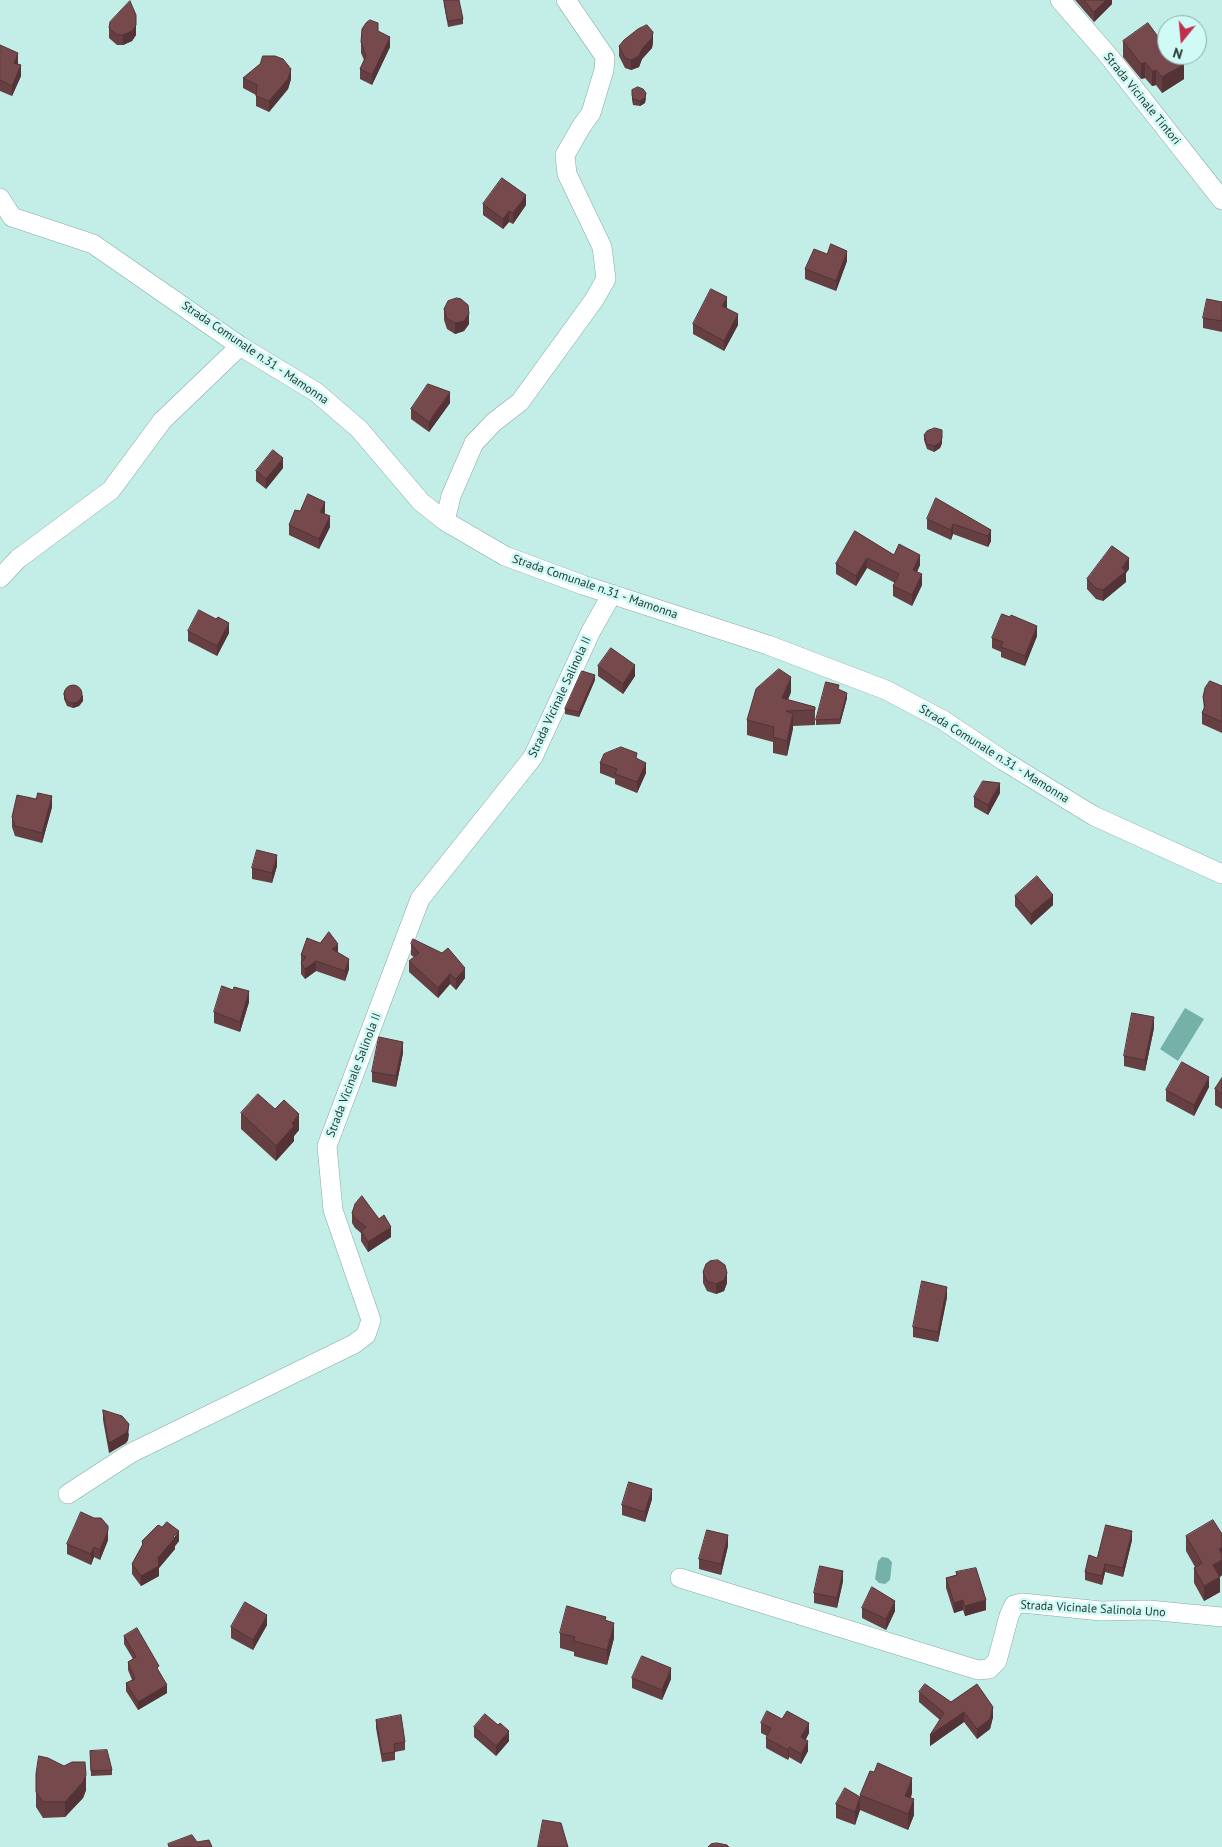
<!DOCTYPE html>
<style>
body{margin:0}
#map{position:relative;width:1222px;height:1847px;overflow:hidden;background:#c3ede7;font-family:"PT Sans",sans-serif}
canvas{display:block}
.north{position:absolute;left:1157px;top:15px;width:50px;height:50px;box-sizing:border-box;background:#d0faf5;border:1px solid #8daca9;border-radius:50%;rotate:197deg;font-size:14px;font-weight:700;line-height:20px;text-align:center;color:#283836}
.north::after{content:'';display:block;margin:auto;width:18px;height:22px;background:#c0304d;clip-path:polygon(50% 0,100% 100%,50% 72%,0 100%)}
</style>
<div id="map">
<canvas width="1222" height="1847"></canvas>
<div class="north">N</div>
</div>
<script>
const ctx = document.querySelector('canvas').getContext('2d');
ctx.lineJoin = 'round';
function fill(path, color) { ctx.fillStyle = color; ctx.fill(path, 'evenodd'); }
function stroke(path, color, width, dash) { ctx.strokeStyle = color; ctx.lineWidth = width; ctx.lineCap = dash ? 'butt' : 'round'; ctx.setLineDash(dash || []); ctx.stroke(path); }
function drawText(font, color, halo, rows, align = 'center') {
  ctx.font = font + ' "PT Sans",sans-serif'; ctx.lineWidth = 5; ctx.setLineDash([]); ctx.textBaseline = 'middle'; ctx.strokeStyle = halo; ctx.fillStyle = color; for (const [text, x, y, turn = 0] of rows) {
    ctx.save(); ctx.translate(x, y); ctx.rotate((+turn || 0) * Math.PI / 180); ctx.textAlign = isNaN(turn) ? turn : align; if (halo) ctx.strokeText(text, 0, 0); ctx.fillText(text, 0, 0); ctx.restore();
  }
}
const water = new Path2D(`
 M1185,1008L1204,1019L1178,1061L1160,1049Z
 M882,1557L888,1558L892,1562L890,1580L885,1584L879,1583L875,1579L878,1561Z`);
const minor = new Path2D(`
 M1060,0L1107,54L1222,200
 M0,198L12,217L93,244L240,346L316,392L359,429L421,502L445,521L505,556L583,585L768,645L886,690L943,720L1004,761L1094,816L1222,874
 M445,521L451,496L474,443L494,422L520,402L594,300L606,279L602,247L567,174L565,155L581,127L591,113L604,70L605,57L566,0
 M0,578L18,559L111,490L162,421L240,346
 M68,1494L131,1453L354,1344L366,1335L371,1320L333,1210L327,1146L420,899L533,757L591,631L612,594
 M680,1578L978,1670L989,1669L997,1661L1009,1616L1014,1605L1022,1603L1101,1611L1149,1610L1222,1617`);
const wall = new Path2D(`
 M444,0L463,19V24L448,27L444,4Z
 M1075,0H1112V4L1094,22Z
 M109,28L136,35L132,41L123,45H117L109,38Z
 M378,31L390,47L372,85L360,79V69L364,60L361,53V42Z
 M1123,41L1184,79L1162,93L1156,85L1152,86L1145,78L1141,79L1123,57Z
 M653,42L652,48L642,59L639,67L631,70L625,68L619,56V46Z
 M0,45L18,63V64L21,76L12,96L0,91Z
 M243,78L291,79L288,89L269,112L256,106V95L243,88Z
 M632,95L646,98L645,103L640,106L633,105L632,100Z
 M483,204L526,205L513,224L509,222L503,229L483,215Z
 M827,254L847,261L836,291L805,279V269Z
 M1222,302V332L1203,328V318Z
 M727,307V309L738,325L724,351L693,334V324Z
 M444,309L469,324L464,331L455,334L447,329L444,320Z
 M450,403L429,432L411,419V409Z
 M924,435L942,443L940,448L934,452L927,449L924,440Z
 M283,468L266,489L256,481V471Z
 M300,511L325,512L324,514L330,527L319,549L289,535V525Z
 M927,519L991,530V541L988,547L953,534L951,540L927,529Z
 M855,531L894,555L920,565L917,572L922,585L912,606L893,596V586L895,583L867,568L856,586L836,574V564Z
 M1129,569L1126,573V582L1103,601L1096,599L1087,589V579Z
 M216,619L229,633L217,656L188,641V631Z
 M1037,636L1025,666L1001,657V652L992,648V638Z
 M598,666L635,676L623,694L598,676Z
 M595,680L579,717L565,714V709Z
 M1222,686V733L1202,724V713L1204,710L1203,697Z
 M839,690L847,698L840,724L816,725V720Z
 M791,692L788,700L815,707V725L793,726L787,756L773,753V742L747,735V720Z
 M64,694L83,701L79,706L73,708L67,706L64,699Z
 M637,759L646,773L637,793L615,784V779L600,773V763Z
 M1000,793L988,815L974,807V797Z
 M52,807L42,843L15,836L12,827V817Z
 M277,866L272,883L252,879V868Z
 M1015,896L1053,905L1031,925L1015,906Z
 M411,944L465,978L456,990L450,984L438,998L409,972V961L414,957L411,955Z
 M338,953L349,969L345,981L316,971L305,979L301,974V955Z
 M233,990L249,1002L240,1032L214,1023V1012Z
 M1154,1028L1145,1071L1124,1066V1056Z
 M403,1053L396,1087L372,1082V1072Z
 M1222,1078V1109L1215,1105V1089Z
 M1209,1087L1194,1116L1166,1101V1090Z
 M275,1109L299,1130L294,1136V1141L276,1161L241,1129V1113Z
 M352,1213L391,1237L368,1252L361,1241V1233L355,1228L352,1223Z
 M703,1272L727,1283L724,1291L716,1294L707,1291L703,1283Z
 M947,1297L938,1342L913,1337V1327Z
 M103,1410L129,1434L128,1440L126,1443L109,1453L103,1420Z
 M652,1499L645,1522L622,1515V1505Z
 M1186,1536L1222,1575L1220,1577V1592L1204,1601L1194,1583V1568L1195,1567L1186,1551Z
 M108,1540L100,1560L94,1557L91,1565L67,1554V1544Z
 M1132,1540L1123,1577L1105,1572L1102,1585L1085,1580V1572L1097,1558Z
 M142,1541H179L175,1546V1549L159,1568V1576L141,1586L132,1574V1564L142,1546Z
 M728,1546L721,1575L699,1569V1559Z
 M956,1572L986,1610L965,1616L963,1610L954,1613L946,1588V1578L956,1575Z
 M843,1581L837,1608L814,1603V1593Z
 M862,1608L895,1611L886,1630L862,1618Z
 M267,1625L253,1650L231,1638V1627Z
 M560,1633L614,1638L607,1665L574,1656V1652L560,1648Z
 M124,1636L159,1673L167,1693L138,1710L126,1691V1683L132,1680L128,1670V1662L133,1659L124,1644Z
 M632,1678L671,1679L662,1700L632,1688Z
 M919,1692L951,1702L993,1717L990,1729L977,1739L964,1722L930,1746L940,1720L919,1702Z
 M376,1720L405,1742V1750L395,1752V1760L382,1762L376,1728Z
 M761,1723L809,1733L806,1739L808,1751L801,1764L789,1757L788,1760L766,1748V1738L767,1736L761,1733Z
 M498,1725L509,1741L496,1756L474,1737V1727Z
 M90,1751L112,1770V1775L91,1776Z
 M36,1774L86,1790L83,1798L65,1817L43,1818L36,1807Z
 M912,1793L911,1798L914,1815L908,1830L860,1810L855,1825L836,1818V1804L860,1797V1795Z`);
const shadedWall = new Path2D(`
 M1106,0H1112V4L1094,22V12Z
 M136,15V35L132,41L123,45V35Z
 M653,32V42L652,48L642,59L639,67L631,70V60L642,49Z
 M390,37V47L372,85V75Z
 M18,53V63L14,73V63Z
 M1145,62V78L1141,79V64Z
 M1184,64V79L1162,93V77Z
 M21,65V76L12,96V86Z
 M291,69V79L288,89L269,112V101Z
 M1156,70V85L1152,86V71Z
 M646,93L645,103L640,106V101Z
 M526,195V205L513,224V213Z
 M509,211V222L503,229V219Z
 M847,251V261L836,291V281Z
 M727,297V307L722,317V306Z
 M469,314V324L464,331L455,334V323Z
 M738,314V325L724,351V341Z
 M450,392V403L429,432V422Z
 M942,438V443L940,448L934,452V446Z
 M283,458V468L266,489V479Z
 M325,502V512L320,522V512Z
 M330,516V527L319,549V539Z
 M953,524V534L951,540V530Z
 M991,530V541L988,547V536Z
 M920,555V565L913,580V570Z
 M867,558V568L856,586V576Z
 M1129,558V569L1126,573V582L1103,601V590Z
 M922,574V585L912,606V595Z
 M229,623V633L217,656V646Z
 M1037,626V636L1025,666V656Z
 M635,665V676L623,694V684Z
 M595,675V680L579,717V712Z
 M791,677V692L782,713V698Z
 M847,693V698L840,724V719Z
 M83,695V701L79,706L73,708V703Z
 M793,714V729L787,756V741Z
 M646,763V773L637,793V782Z
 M1000,783V793L988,815V805Z
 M52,796V807L42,843V833Z
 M277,855V866L272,883V873Z
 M1053,895V905L1031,925V914Z
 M338,944V954L332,949Z
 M349,959V969L345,981V971Z
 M316,961V971L305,979V969Z
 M465,968V978L456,990V979Z
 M450,974V984L438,998V988Z
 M249,991V1002L240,1032V1022Z
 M1154,1017V1028L1145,1071V1060Z
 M403,1042V1053L396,1087V1076Z
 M1209,1077V1087L1194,1116V1105Z
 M299,1114V1130L294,1136V1141L276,1161V1146L292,1123Z
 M391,1227V1237L368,1252V1242Z
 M727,1273V1283L724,1291L716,1294V1284Z
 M947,1287V1297L938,1342V1332Z
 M129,1424L128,1440L126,1443L109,1453V1443Z
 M652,1489V1499L645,1522V1512Z
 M108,1530V1540L100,1560V1550Z
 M179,1531V1541L175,1546V1549L159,1568V1576L141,1586V1576L158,1558Z
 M1132,1531V1540L1123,1577V1568Z
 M728,1535V1546L721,1575V1564Z
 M94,1547V1557L91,1565V1554Z
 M1222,1547V1575L1219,1577H1220V1592L1204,1601V1586L1219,1549Z
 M1105,1564V1572L1102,1585V1576Z
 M843,1571V1581L837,1608V1598Z
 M963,1600V1610L954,1613V1603Z
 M986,1600V1610L965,1616V1606Z
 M895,1601V1611L886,1630V1619Z
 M267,1615V1625L253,1650V1640Z
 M614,1623V1638L607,1665V1650Z
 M671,1668V1679L662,1700V1690Z
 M167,1685V1693L138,1710V1702Z
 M993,1707V1717L990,1729L977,1739V1729Z
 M964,1712V1722L930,1746V1735Z
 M809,1723V1733L801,1748V1737Z
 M509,1731V1741L496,1756V1746Z
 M808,1741V1751L801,1764V1754Z
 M789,1747V1757L788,1760V1750Z
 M86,1775V1790L83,1798L65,1817V1802Z
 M912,1778V1793L905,1811V1796Z
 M860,1797V1810L855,1825V1812Z
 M914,1799V1815L908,1830V1814Z`);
const building = new Path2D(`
 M444,0H459L463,19L448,21Z
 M1084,0H1106L1094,12Z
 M130,1L136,15V25L132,31L123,35H117L109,28L110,22Z
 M370,20L378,23V31L390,37L372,75L360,69L366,56L361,42L362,29L366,23Z
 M1148,23L1167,49V55H1176L1184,64L1162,77L1156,70L1152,71L1145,62L1141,64L1123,41Z
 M647,25L653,32L652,38L642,49L639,56L631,60L625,58L619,46L624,40L638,29Z
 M0,45L18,53L14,63L21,65L12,86L0,80Z
 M263,56H275L283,59L291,69L288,79L269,101L256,96L257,85L243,78L260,64Z
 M638,87L643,89L646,93L645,98L640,101L633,99L632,95V90Z
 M502,178L526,195L513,213L509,211L503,219L483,204Z
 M831,244L847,251L836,281L805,269L814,249L827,254Z
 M711,289L727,297L722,306L738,314L724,341L693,324Z
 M457,298L461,299L468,305L469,314L464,321L455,323L447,319L444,309L448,301Z
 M1207,299L1222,302V321L1203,318Z
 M428,384L450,392L429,422L411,409Z
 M935,428L942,430V438L940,443L934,446L927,444L924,435L927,431Z
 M273,450L283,458L266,479L256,471Z
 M308,494L325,502L320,512L330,516L319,539L289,525L295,510L300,511Z
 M936,498L991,530L988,536L953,524L951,530L927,519Z
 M855,531L894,555L899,544L920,555L913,570L922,574L912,595L893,586L899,574L867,558L856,576L836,564Z
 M1112,546L1129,558L1122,568L1126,571L1103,590L1096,588L1087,579Z
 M199,610L216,619L218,617L229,623L217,646L188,631Z
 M1002,614L1010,617L1011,615L1037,626L1025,656L1001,647L1003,642L992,638Z
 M611,648L635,665L623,684L598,666Z
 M779,669L791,677L782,698L815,707V710L786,711L793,714L787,741L773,737L774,727L747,720L756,689Z
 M582,671L595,675L579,712L565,709Z
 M1210,681L1222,686V722L1202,713L1205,706L1203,697L1205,688Z
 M826,682L839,685L838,689L847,693L840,719L816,720Z
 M64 694a9 9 0 1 1 18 0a9 9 0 1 1-18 0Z
 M621,747L637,753L636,758L646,763L637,782L615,774L617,769L600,763L604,754Z
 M983,781L1000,783L988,805L974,797Z
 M38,793L52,796L42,833L15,826L12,817L17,795L36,799Z
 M257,850L277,855L272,873L252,868Z
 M1037,876L1053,895L1031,914L1015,896Z
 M329,932L338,944L332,949L349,959L345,971L316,961L305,969L301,963L306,957L301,955L307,938L320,943Z
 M413,939L442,953L448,948L465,968L456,979L450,974L438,988L409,961L419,953L411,944Z
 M222,986L233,990L234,987L249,991L240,1022L214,1012Z
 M1132,1013L1154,1017L1145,1060L1124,1056Z
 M379,1037L403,1042L396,1076L372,1072Z
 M1182,1062L1209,1077L1194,1105L1166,1090Z
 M1222,1078V1094L1215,1089Z
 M258,1094L275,1109L284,1100L299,1114L292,1123L294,1126L276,1146L241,1113Z
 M362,1196L379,1219L384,1215L391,1227L368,1242L361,1231L366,1227L355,1218L352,1213L355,1204Z
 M718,1260L725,1265L727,1273L724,1280L716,1284L707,1281L703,1272L706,1264L710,1261Z
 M922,1281L947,1287L938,1332L913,1327Z
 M103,1410L122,1416L129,1424L128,1429L126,1433L109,1443Z
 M629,1482L652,1489L645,1512L622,1505Z
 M81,1512L94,1518H101L108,1526V1530L100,1550L94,1547L91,1554L67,1544Z
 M1213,1520L1222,1534V1547L1219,1549L1222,1554V1560L1213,1565L1220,1577L1204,1586L1194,1568L1202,1563L1186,1536Z
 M167,1522L179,1531L173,1537L175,1538L158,1558L159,1566L141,1576L132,1564L143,1544L142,1541L158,1525L162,1527Z
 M1106,1525L1132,1531L1123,1568L1105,1564L1102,1576L1085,1572L1089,1555L1097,1558Z
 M707,1530L728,1535L721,1564L699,1559Z
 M820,1566L843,1571L837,1598L814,1593Z
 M976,1568L986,1600L965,1606L963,1600L954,1603L946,1578L957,1575L956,1572Z
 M872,1587L895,1601L886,1619L862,1608Z
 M245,1602L267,1615L253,1640L231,1627Z
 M567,1606L606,1617L605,1620L614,1623L607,1650L574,1641L575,1637L560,1633Z
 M137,1628L159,1666L157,1668L167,1685L138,1702L126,1683L135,1679L128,1662L136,1657L124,1636Z
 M642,1656L671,1668L662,1690L632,1678Z
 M925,1684L951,1702L977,1684L993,1707L990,1719L977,1729L964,1712L930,1735L944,1713L919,1692Z
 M767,1711L782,1719L787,1711L809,1723L801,1737L808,1741L801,1754L789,1747L788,1750L766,1738L771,1728L761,1723Z
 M485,1714L498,1725L500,1723L509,1731L496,1746L474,1727Z
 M401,1715L405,1742L394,1744L395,1752L382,1754L376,1720Z
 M107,1750L112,1770L91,1771L90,1751Z
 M39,1756L48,1758L64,1766L72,1762H85L86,1775L83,1782L65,1802H43L36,1792V1774Z
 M878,1763L912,1778L905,1796L914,1799L908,1814L860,1795L870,1771L874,1772Z
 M845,1788L860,1797L855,1812L836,1804Z
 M543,1820L561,1823L568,1847H538Z
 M192,1835L197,1842L209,1840L212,1847H169L168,1844Z
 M717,1843L727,1845L729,1847H708L711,1844Z`);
const streetNames = [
 ["Strada Vicinale Tintori",1142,99,51],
 ["Strada Comunale n.31 - Mamonna",255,353,34],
 ["Strada Comunale n.31 - Mamonna",595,587,19],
 ["Strada Vicinale Salinola II",560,697,-65],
 ["Strada Comunale n.31 - Mamonna",994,754,32],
 ["Strada Vicinale Salinola II",354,1075,-69],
 ["Strada Vicinale Salinola Uno",1093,1609,3]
];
fill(water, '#75b0a9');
stroke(minor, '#83aba6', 20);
stroke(minor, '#fff', 19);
fill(wall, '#653f42');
fill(shadedWall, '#533336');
fill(building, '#76494d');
stroke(building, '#533336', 1);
drawText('12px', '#283836', '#d0faf5', streetNames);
</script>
